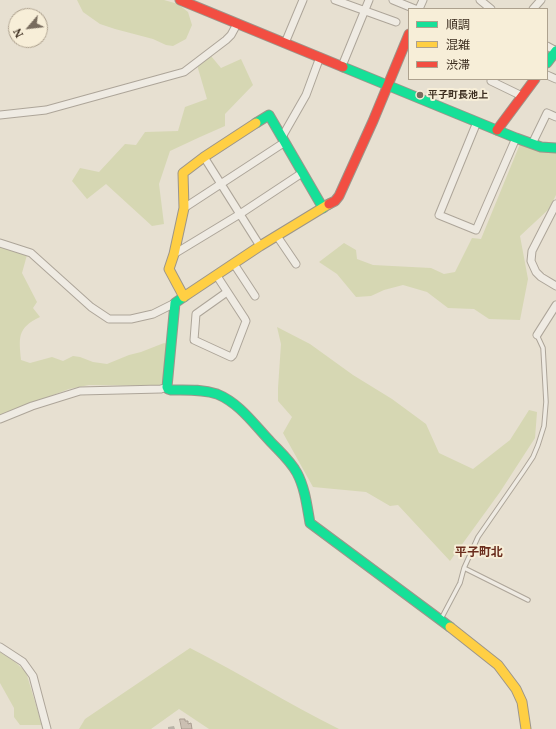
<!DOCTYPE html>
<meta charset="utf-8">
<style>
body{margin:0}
#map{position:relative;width:556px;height:729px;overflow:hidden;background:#e7e0d1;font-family:"Noto Serif","Noto Sans JP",serif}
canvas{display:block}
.legend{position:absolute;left:408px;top:8px;width:140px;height:72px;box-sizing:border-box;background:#f7eed8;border:1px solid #ada18e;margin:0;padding:5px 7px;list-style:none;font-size:12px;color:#3d2e20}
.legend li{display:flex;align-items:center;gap:8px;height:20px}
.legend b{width:20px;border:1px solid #ada18e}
.north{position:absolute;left:8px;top:8px;width:40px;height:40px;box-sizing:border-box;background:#f7eed8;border:1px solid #ada18e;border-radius:50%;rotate:242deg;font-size:11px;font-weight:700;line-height:16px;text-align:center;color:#3d2e20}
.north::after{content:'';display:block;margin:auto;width:14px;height:18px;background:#786c5e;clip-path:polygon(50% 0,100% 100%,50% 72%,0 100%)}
</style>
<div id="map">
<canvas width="556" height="729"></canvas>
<ul class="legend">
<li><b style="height:5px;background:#16e098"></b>順調</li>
<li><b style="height:5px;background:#ffcf43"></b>混雑</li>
<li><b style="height:5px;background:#f24e42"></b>渋滞</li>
</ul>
<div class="north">N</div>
</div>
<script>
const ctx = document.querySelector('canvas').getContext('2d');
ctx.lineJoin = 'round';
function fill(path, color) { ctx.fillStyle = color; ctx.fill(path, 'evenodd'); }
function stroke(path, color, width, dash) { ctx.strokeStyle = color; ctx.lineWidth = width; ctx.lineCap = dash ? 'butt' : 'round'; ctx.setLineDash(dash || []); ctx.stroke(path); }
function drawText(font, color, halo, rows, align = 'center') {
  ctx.font = font + ' "Noto Serif","Noto Sans JP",serif'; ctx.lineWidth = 4; ctx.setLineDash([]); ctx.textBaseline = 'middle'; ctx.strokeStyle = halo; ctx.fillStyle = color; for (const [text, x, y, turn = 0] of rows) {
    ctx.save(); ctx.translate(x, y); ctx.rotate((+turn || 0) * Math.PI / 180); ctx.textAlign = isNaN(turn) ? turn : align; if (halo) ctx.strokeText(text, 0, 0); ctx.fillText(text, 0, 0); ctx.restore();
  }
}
const green = new Path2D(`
 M77,0H164L178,4L188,12L192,25L186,39L173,46L166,45L153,39L115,29L100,24L83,12Z
 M211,56L221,68L241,59L253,85L225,114V126L200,137L170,151L159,184L164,224L152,226L106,184L87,199L72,181L80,168L99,172L125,144L136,145L145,132L178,131L185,107L207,99L197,65Z
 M520,144L556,151V195L549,209L520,236L528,279L520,320L489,319L474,309L448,308L427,292L403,285L384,290L371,296L356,297L337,274L319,262L344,243L356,250L357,259L373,265L431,268L444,274L455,272L472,238L481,239Z
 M0,246L27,255L22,273L37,302L33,308L40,317C17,328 19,337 21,360L30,363L52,357L63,361L73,356L80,357L93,362L107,364L129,355L141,352L164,343L168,344L163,381L160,386L89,385L69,389L0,415Z
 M277,327L310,344L353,375L392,399L426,424L439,453L473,469L510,440L529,410L537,412L535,438L500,492L450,561L398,505L390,506L366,492L313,487L283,433L292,417L278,401V388L281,344Z
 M190,648C240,673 288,704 339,729H209L179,709L151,729H79L85,719Z
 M0,652L15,662L26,672L42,725H20L14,717V708L0,683Z`);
const shadow = new Path2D(`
 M174,726L175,729H168V727Z`);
const building = new Path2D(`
 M180,719H185V721H188V724L191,723L192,729H182Z`);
const lane = new Path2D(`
 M464,568L528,600
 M441,619L460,583L464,568L478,537L523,472L533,457L538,445L544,426L546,402L543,348L537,335`);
const street = new Path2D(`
 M335,0L396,22
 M393,0L415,9
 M480,0L491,9
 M419,9L423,0
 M533,9L541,0
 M285,43L303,0
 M547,46L556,51
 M342,66L369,0
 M547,75L556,79
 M492,79L491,81L522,96
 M0,115L46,110L184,72L226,40L231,35L237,24
 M477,122L439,215L476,230L516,138
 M282,137L306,95L320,57
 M532,144L547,113L556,117
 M204,157L260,246
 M556,204L532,251L531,261L536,272L541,277L556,286
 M184,208L285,142
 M277,236L296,264
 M0,243L31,253L91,307L109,319H131L153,314L175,303
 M174,254L240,214L302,173
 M234,264L255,296
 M217,276L245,319L246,321L233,355L231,357L194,340L196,314L227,292
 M537,335L556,305
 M0,419L32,406L80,391L161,389L167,387
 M0,647L23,662L33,676L47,729`);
const fast = new Path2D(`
 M547,63L556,51
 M343,67L516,138L541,147L556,148
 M256,123L269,115L323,208
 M185,296L175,303L167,387L168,389L171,390C186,390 202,389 217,394C239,403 253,423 269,440C279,451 290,460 297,473C305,488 307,506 310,523L450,627`);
const slow = new Path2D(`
 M185,296L260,246L329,204
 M184,297L169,269L174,254L184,208L183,173L204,157L256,123
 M450,627L498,665L516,689L522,702L526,729`);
const jam = new Path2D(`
 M180,0L343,67
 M497,130L535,79
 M329,204L335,201L339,196L373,121L409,34`);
const markers = [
 [420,95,4,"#786c5e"]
];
const poiNames = [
 ["平子町長池上",428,95]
];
const quarterNames = [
 ["平子町北",479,553]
];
fill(green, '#d6d7b3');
fill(shadow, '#0003');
fill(building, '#cbbfb2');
stroke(building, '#a89c90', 1);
stroke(lane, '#ada599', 5.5);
stroke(street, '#ada599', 9);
stroke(fast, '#9c958a', 11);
stroke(slow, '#9c958a', 11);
stroke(jam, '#9c958a', 11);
stroke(lane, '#efebe3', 3.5);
stroke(street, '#efebe3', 7);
stroke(fast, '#16e098', 9);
stroke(slow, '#ffcf43', 9);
stroke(jam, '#f24e42', 9);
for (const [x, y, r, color] of markers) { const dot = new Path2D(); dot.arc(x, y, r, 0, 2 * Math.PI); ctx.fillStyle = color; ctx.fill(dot); stroke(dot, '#f7eed8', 1.5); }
drawText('bold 10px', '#3d2e20', '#f7eed8', poiNames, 'left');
drawText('bold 12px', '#6b2e1e', '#f7eed8', quarterNames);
</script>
